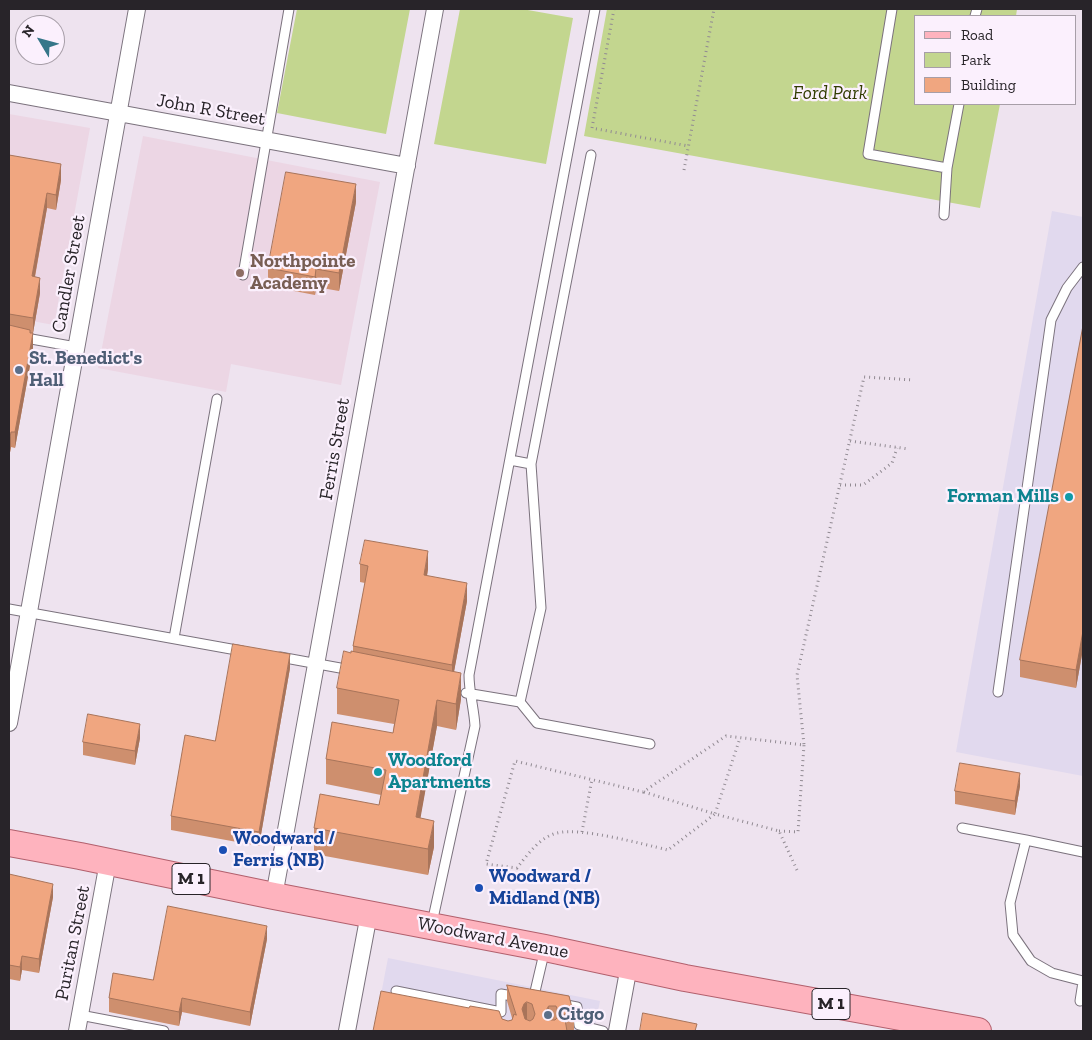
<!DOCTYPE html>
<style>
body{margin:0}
#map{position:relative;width:1092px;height:1040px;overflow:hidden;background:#eee3ef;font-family:"Zilla Slab",serif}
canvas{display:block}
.frame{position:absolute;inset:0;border:10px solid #282429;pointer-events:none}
.legend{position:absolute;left:914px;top:15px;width:162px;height:90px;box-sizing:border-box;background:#fbf0fd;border:1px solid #a79ea8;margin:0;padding:6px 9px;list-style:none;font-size:15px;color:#282429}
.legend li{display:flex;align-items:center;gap:10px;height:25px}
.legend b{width:25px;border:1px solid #a79ea8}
.north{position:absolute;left:15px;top:15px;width:50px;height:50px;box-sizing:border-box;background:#fbf0fd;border:1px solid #a79ea8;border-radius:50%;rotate:307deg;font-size:14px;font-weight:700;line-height:20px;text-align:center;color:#282429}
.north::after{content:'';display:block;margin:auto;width:18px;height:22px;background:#357689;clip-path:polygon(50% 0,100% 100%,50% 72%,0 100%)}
</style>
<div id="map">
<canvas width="1092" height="1040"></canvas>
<div class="frame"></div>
<ul class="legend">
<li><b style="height:6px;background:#feb3be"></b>Road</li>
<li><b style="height:14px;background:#c3d68f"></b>Park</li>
<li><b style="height:14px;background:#f0a680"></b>Building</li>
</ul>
<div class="north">N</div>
</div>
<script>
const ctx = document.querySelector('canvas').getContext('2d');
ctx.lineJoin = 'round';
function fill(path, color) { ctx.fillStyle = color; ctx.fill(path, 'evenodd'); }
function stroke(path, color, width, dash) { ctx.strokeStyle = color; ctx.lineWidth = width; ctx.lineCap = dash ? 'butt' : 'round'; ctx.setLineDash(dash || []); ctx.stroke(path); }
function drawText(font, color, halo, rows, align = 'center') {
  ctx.font = font + ' "Zilla Slab",serif'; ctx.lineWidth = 4.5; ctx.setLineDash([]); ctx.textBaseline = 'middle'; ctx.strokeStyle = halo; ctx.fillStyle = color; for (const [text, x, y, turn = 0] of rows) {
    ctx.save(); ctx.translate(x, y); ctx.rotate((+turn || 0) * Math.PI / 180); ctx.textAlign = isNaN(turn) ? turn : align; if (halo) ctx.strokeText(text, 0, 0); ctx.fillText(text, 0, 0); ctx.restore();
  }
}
const commercial = new Path2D(`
 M1052,211L1083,217V776L956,752Z
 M388,958L600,1001L594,1031H374Z`);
const education = new Path2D(`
 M9,114L90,128L54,325L9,317Z
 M143,136L380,182L341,385L231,364L226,392L98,368Z`);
const green = new Path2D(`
 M297,9H410L386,134L277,113Z
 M460,9H522L573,18L546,164L434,144Z
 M607,9H1017L1016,16H916V104H1000L980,208L584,136Z`);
const path = new Path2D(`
 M614,9L592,128L688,146
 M684,170L714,9
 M850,441L909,449
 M840,485H863L892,463L897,448
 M644,792L715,814L740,738
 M779,831L798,832L804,745
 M582,832L592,779
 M797,870L779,831L715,814L668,850C642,844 581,827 557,833C540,837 528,854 517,868L486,864L515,761L643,792L726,736L804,745L797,675L864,377L914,380`);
const service = new Path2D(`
 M892,9L868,154L947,168
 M975,16L977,9
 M944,215L947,168L959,104
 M243,275L289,9
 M9,335L76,347
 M510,460L531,464L541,608L520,702
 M531,464L591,155
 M9,609L242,651
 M174,638L217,399
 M280,657L351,670
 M998,692L1051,320L1067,288L1083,267
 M466,693L520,702L537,723L650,744
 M962,828L1026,840
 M1083,852L1026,840L1010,903L1013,935L1031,961L1052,973L1083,981
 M432,923L475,726C474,709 469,692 469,675L595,9
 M396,991L501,1012V994L518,997
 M533,1000L545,949
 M1080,1001L1083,982
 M561,1004L577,1007L579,1025L603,1031
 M80,1015L164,1031`);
const minor = new Path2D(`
 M9,93L407,166
 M9,723L137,9
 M274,896L435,9
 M77,1031L108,862
 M347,1031L369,914
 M617,1031L629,966`);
const primary = new Path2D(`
 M9,843L80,856L274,896L545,948L685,978L978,1031`);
const wall = new Path2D(`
 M9,155L61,180L56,210L47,208L35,277L40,293L33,333H30L33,349L15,448L11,447L9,458Z
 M356,202L339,291L316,287L315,295L268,286V268Z
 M1083,326V649L1076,688L1020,677V660Z
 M360,564L428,569L427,576L467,601L454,671L461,699L456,730L437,726L420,818L434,847L428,875L314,854V828L379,805L381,795L326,784V759L393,733L394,724L337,714V688L351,653L353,651V646L365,583L360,582Z
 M290,668L259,846L171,830V816L215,741Z
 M140,738L135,765L83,755V742Z
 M1020,786L1015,815L955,804V791Z
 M9,874L53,897L39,973L22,970L20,981L9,979Z
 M267,939L250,1026L182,1012L179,1026L109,1012V998L153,980Z
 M507,985L569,996L574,1015V1031H373L469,1008L508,1021L512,1020V1018L507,1001Z`);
const shadedWall = new Path2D(`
 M61,164V180L56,210V195Z
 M356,184V202L339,291V273Z
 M47,193V208L32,292V276Z
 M316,269V287L315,295V277Z
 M40,278V293L33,333V318Z
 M10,313V329H9V314Z
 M33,333V349L15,448V432Z
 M11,432V447L9,458V443Z
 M428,551V569L424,593V575Z
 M467,583V601L452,683V665Z
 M1083,631V649L1076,688V670Z
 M290,654V668L259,846V832Z
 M461,673V699L456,730V704Z
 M437,700V726L416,843V817Z
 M140,724V738L135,765V751Z
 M1020,773V786L1015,815V801Z
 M434,821V847L428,875V849Z
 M53,884V897L39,973V959Z
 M267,926V939L250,1026V1012Z
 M22,956V970L20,981V967Z
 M182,998V1012L179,1026V1012Z
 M527,1002V1019L524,1021L522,1009L524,1004Z
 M549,1006V1022L546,1028V1011Z`);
const building = new Path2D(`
 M9,155L61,164L56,195L47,193L32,276L40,278L33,318L9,314Z
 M286,172L356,184L339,273L316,269L315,277L268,268Z
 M9,325L30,330V333H33L15,432H11L9,443Z
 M1083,326V631L1076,670L1020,660Z
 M365,540L428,551L424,575L467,583L452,665L353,646L368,566L360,564Z
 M233,644L290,654L259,832L171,816L185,735L215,741Z
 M344,651L351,653V651L461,673L456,704L437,700L416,817L434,821L428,849L314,828L320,794L379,805L386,770L326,759L332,722L393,733L399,700L337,688Z
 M88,714L140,724L135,751L83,742Z
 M960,763L1020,773L1015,801L955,791Z
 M9,874L53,884L39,959L22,956L20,967L9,965Z
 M168,906L267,926L250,1012L182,998L179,1012L109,998L113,973L153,980Z
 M507,985L569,996L574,1015L564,1014L567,1031H373L381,991L469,1008L470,1006L499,1011L502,1019L508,1021L512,1020L514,1014L516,1015ZM527,1002L532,1004L535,1014L533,1019L530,1021L525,1019L522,1009L524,1004ZM549,1006H556L558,1011V1017L555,1020H549L546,1017V1011Z
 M643,1013L697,1024L695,1031H640Z`);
const markers = [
 [240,273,5,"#8d6e63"],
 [19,370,5,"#5c6f8a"],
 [1069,497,5,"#0f9aa8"],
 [378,772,5,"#0f9aa8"],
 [223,850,5,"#1a4fb4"],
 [479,888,5,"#1a4fb4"],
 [548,1015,5,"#5c6f8a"]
];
const shields = [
 [191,879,38],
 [831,1004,38]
];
const shieldNames = [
 ["M 1",191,879],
 ["M 1",831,1004]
];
const parkNames = [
 ["Ford Park",830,94]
];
const streetNames = [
 ["John R Street",211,110,10],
 ["Candler Street",69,274,-80],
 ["Ferris Street",335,449,-80],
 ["Woodward Avenue",493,938,11],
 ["Puritan Street",73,943,-79]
];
const educationNames = [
 ["Northpointe",250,262],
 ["Academy",250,284]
];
const serviceNames = [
 ["St. Benedict's",29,359],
 ["Hall",29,381],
 ["Citgo",558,1015]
];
const cultureNames = [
 ["Forman Mills",1059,497],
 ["Woodford",388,761,"left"],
 ["Apartments",388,783,"left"]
];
const transitNames = [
 ["Woodward /",233,839],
 ["Ferris (NB)",233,861],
 ["Woodward /",489,877],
 ["Midland (NB)",489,899]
];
fill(commercial, '#e1d9ee');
fill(education, '#ecd6e4');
fill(green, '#c3d68f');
stroke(service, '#7b727d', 11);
stroke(minor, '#7b727d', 18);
stroke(primary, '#b2606d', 28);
stroke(path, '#918a92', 3, [1, 4]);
stroke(service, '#fff', 9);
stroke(minor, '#fff', 16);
stroke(primary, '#feb3be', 26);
fill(wall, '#ce8f6e');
fill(shadedWall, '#a8745a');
fill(building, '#f0a680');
stroke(building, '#a8745a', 1);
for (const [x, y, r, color] of markers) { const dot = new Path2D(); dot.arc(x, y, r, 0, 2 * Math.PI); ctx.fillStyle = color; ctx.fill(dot); stroke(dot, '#fbf0fd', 2); }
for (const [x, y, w] of shields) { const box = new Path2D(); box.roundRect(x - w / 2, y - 15.5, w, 31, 4); ctx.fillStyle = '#fbf0fd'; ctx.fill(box); stroke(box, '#282429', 1); }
drawText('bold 18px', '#282429', null, shieldNames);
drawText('italic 19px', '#313c01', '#fbf0fd', parkNames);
drawText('19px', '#282429', '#fbf0fd', streetNames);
drawText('bold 19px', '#785e54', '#fbf0fd', educationNames, 'left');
drawText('bold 19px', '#4e5e75', '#fbf0fd', serviceNames, 'left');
drawText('bold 19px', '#0d838f', '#fbf0fd', cultureNames, 'right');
drawText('bold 19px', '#164399', '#fbf0fd', transitNames, 'left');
</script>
